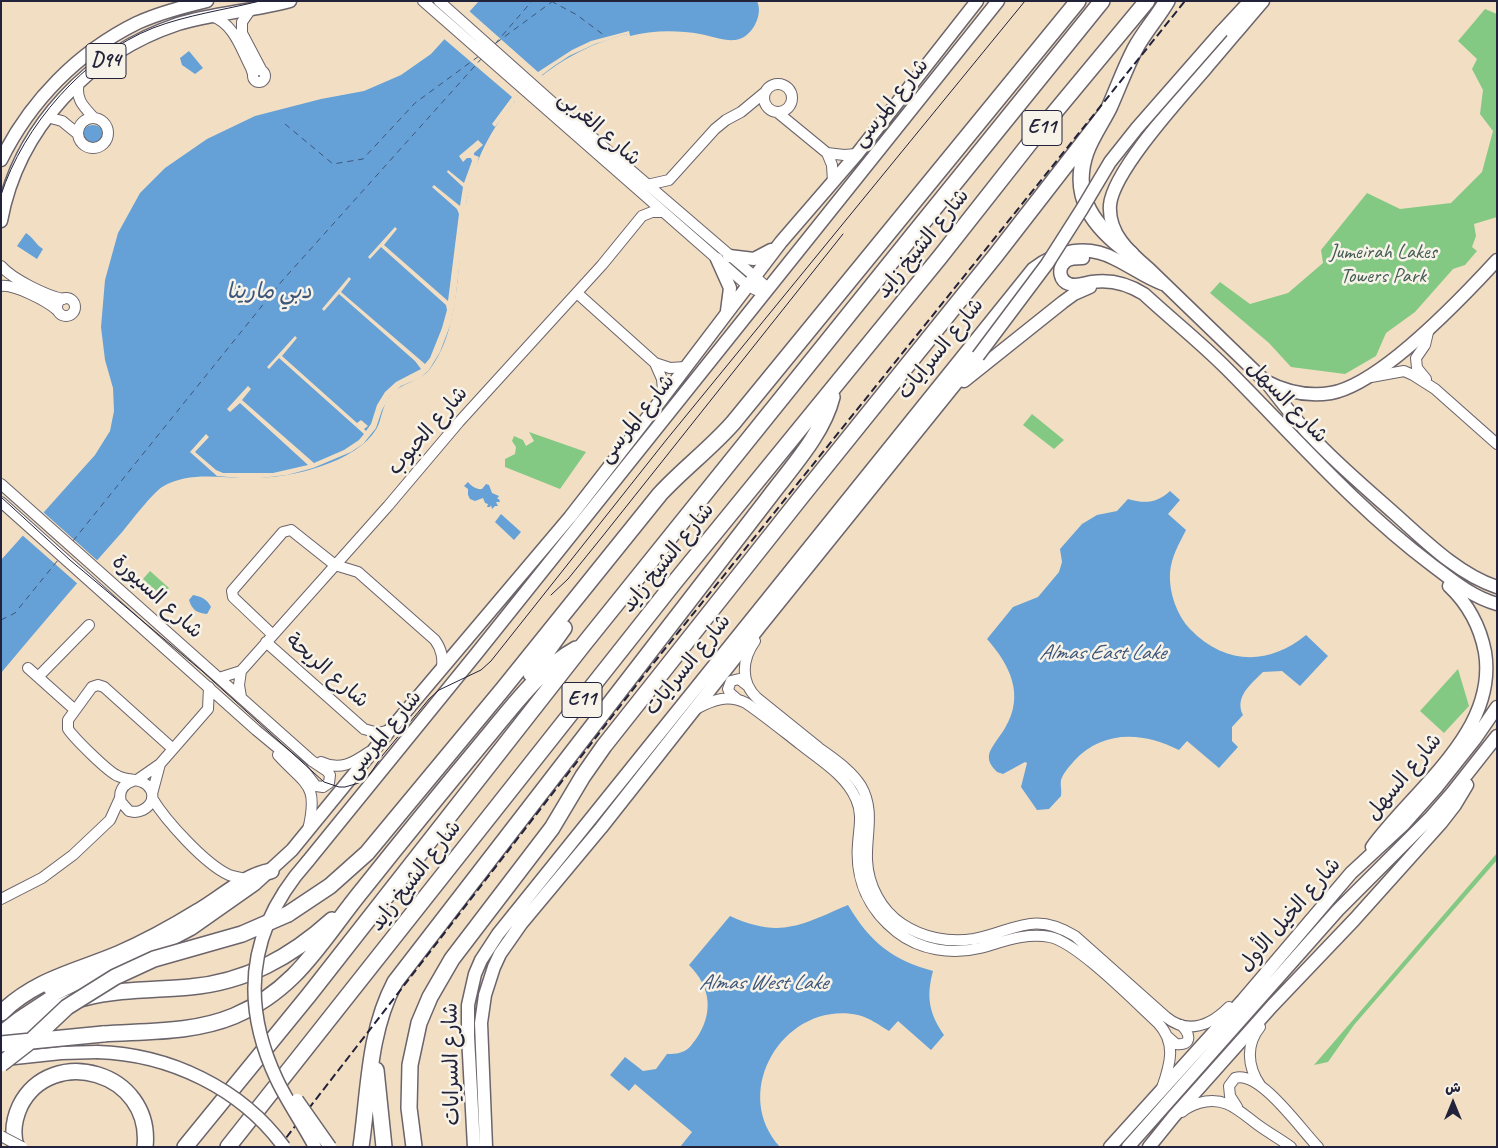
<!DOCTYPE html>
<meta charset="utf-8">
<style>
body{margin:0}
#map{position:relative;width:1498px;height:1148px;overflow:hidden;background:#f2dfc3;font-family:Caveat,"Playpen Sans Arabic",sans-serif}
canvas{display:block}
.frame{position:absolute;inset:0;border:2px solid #22223b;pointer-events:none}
.north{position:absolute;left:1428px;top:1078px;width:50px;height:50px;-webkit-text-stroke:4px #f7f3e8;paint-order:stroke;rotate:0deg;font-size:14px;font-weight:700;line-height:20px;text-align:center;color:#22223b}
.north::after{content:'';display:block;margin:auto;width:18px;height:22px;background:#22223b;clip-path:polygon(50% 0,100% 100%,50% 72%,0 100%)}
</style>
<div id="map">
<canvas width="1498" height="1148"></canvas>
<div class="frame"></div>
<div class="north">ش</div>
</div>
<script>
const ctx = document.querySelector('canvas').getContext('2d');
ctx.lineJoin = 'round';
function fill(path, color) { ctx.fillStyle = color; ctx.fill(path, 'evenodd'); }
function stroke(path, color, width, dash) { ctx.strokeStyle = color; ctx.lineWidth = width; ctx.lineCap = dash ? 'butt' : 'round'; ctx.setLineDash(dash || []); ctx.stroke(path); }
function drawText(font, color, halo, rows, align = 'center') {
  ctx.font = font + ' Caveat,"Playpen Sans Arabic",sans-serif'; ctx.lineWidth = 5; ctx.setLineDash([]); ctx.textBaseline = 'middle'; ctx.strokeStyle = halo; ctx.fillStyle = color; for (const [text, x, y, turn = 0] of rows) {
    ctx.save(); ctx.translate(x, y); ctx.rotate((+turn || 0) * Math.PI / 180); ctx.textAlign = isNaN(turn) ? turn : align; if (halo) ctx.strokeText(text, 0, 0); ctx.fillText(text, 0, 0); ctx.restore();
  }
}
const green = new Path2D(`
 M1485,9L1497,14V217L1474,224L1476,236L1472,247L1477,251L1465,265L1453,269L1415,312L1386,333L1376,356L1345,374L1291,367L1269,343L1210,293L1220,282L1250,304L1288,293L1323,263L1321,250L1367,193L1400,209L1451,203L1482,172L1493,131L1480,114L1483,90L1472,69L1477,59L1458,41Z
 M1032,414L1064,440L1054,449L1023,425Z
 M529,432L586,452L560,489L505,467V459L515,454L516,447L512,441L514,436L523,440L526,446L534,441Z
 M150,571L169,588L162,596L143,579Z
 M1458,669L1469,706L1444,733L1420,711Z
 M1497,853V860L1354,1025L1328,1062L1314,1065Z`);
const water = new Path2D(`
 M479,1H757C764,15 751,39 735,40C724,41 711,36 700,34C679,30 651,30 630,36H627L626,34C554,53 493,106 472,179C464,204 463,230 460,256C456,294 454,337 430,369C420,382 401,382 390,396C382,406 382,418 377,428C356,464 287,479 249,478C219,478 189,471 162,487C152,494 132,520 123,531C81,578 41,625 1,673V560L95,455L110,431L114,411L113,388L105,360L101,327L105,280L118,233L140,193L165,168L207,139L255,116L321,99L364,91L401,75L431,54Z
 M189,51L203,68L195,74L182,65L180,58Z
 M82 136a11 11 0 1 1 22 0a11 11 0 1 1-22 0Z
 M26,233C33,237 36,245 43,249L37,259L17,246Z
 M468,482C471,486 477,490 482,489L486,484L489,485L492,493L499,496L497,499H499L500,502H496L498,506H495L492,509L491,505L490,507H487L488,504L485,503L483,498L475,501L470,499L468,495V489L464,486Z
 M1170,491L1180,500L1168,514L1186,530C1179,544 1171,557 1170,573C1169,593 1177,615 1190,629C1225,665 1268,666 1306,635L1328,656L1300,686L1282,671L1263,672C1251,684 1234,697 1243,715L1232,727V741L1238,747L1219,768L1187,741L1179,750C1144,732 1103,729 1074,761C1070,766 1063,773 1061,780C1060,785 1062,790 1061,796L1049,809L1037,810L1021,787L1027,763L1025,762L1003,774L997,772C992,767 988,762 989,755C990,748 1001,735 1005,728C1025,695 1010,665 987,639L1013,607L1038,597L1059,572L1062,562L1060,549L1082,524L1097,515L1117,511L1128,499C1145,504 1157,503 1170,491Z
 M501,514L521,532L514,540L495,522Z
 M193,595C202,597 207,599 211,607L207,614C197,613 192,610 189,600Z
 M848,905C870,942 892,960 933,971C926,997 929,1013 944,1035L931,1050L898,1021L889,1031C879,1025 870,1018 858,1015C785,1000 729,1091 780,1147H680L692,1132L635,1084L629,1091L610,1075L625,1057L643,1071L656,1069L667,1054C671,1054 677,1054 682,1052C689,1050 692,1044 696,1039C714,1013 711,987 689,965L730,916C780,939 801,925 848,905Z`);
const pier = new Path2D(`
 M468,10L538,72L572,50L591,41L629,31L630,36H627L626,34L595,44L569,56L554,66L542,75L543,77L517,102L515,101L495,127L492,124L512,97L443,38Z
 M478,140L483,145L474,153V155L479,157L467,199L455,303L451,323L440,352L429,370L420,378L401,386L390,396L382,410L376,428L363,444L351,452L313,468L287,475L252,479L217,476L190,452L206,434L209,437L195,452L216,470L223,473H273L308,465L240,403L230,412L227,409L248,386L251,389L242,400L314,463L344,450L359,440L364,434L279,358L269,369L267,367L295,336L297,338L282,356L357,423L361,420L368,426L364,429L366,431L371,424L377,405L385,392L396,382L421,369L415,361L339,294L324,311L322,309L349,277L351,279L341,292L425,364L430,358L442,328L447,310L446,305L381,247L370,259L368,257L395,227L397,229L384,245L448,301L459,214L457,209L432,187L434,185L460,206L463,187L447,172L448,170L464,183L472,161L471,158H467L463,162L459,156Z
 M42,511L99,562L79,585L21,534Z`);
const ferry = new Path2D(`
 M551,1L577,15L605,36
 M496,43L553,1
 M495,44L532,1
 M285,124L333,164L363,159L415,103L479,56
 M73,541L282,281L482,58
 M1,620L15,613L58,560`);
const minor = new Path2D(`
 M423,1L748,286L756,290L765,291
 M439,1L570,118L768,288
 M251,9L242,22V33L262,71
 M211,16C234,23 241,49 251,68L253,74
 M253 76a6 6 0 1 1 12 0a6 6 0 1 1-12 0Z
 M79,82C75,99 83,106 94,118
 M764 98a14 14 0 1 1 28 0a14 14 0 1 1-28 0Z
 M777,112L827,153L832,165L833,182
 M47,117L62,121L78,134
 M78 133a15 15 0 1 1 30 0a15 15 0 1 1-30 0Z
 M827,153L844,155L857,154
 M647,185L669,180L715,129L726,120L741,112L764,93
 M1,266C12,279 47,296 63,299
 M1,286C14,284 47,301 57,310
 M577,293L655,363L662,379L663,390L661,400
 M57 307a9 9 0 1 1 18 0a9 9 0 1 1-18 0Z
 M655,363L670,368L686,367
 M1371,377L1404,371L1413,375L1435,389L1497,444
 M1426,379L1417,368L1416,358L1425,345L1429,328
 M1,484L312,761L327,771L330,775L329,783L323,787L316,786L302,768L256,730L1,502
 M273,635L233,597L232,591L283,532L291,530L335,565L358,572L435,640C442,650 443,658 442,669
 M755,641C742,659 740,682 757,698C778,715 798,731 819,748C834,759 851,770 861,786C875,810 866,834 867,860C868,885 881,910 902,924C923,938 949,943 974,939C1015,931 1033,910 1075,936L1166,1017C1188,1035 1211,1025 1229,1007
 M266,642L364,729L378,733L390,730
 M28,668L75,710
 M38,677L89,625
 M219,678L241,671L388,506L459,422L602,265L642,216L652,212H663
 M241,697L239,685L241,671
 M737,699L730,693L728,689L731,681L739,679L748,686
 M696,709C712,700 728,694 746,703C765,716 782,730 800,744C820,760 846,775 856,799C863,814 859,828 858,844C855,880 869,910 897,932C920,950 952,955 980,948C1002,942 1026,932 1050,937C1078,943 1135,1002 1158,1023C1177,1043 1170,1065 1162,1088
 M278,755C306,786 319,783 308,830
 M321,762C340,771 353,763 369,752
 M137,780L160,764L208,709L209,687
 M133,781C123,784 118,791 121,802L129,811C145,816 161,798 147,785C140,778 127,781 118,776C108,772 74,738 68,729V720L92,687L98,685L104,687L173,749
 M152,794L160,764
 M152,798C166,821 205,864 229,875C235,877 241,878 248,879
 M1,899L42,878L73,855L110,820L120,798
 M1260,1027C1246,1044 1247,1066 1260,1085
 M1168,1037L1176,1044C1193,1046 1190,1033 1181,1025
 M1237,1107L1230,1096L1229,1086L1235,1078C1260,1070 1301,1130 1318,1147
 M1182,1112C1187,1107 1193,1105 1199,1103C1225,1095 1239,1111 1258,1125C1269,1133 1280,1139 1291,1147`);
const major = new Path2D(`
 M1263,1C1244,23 1225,46 1206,68C1182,96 1113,171 1110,205C1108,233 1129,252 1148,268L1265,381C1286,392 1307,397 1331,393C1381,384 1462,298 1497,260
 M1222,31L1250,1
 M1,160C30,101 78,52 137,23C159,13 183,7 207,1
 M1,221C18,128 90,53 178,24C214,13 253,11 290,1
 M729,256L754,259L771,250
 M1083,258C1077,258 1069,258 1065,262C1057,269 1060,281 1069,284C1077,287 1085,283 1092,282C1112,279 1128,284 1144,294C1171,319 1200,342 1226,368C1293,435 1356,508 1432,565C1453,581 1472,597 1497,604
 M717,259L730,288L727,311
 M964,381L1063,302L1074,294L1090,287
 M1267,383C1281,401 1295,420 1311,436C1337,464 1367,489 1395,514C1424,540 1459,575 1497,587
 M1372,847C1414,789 1498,732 1485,652C1480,626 1468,604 1449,586
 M308,861L477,653L998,1
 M1,1032L19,1018L57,993L86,979L153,949L191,929L255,884L292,850L390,730L570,517L661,400L781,242L857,154L977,1
 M5,1059L61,1053L97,1052
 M474,1147L468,1036V1005L475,974L481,960L498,934L1033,269C1058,250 1087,244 1115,259C1132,267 1146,278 1163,284
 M486,1147L481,1023L485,995L494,967L500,954L521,924L601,828L761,625L978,356
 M1110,1147L1243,1000L1351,873L1404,824L1436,788L1475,739L1497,707
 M1128,1147L1338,910L1431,817L1452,793L1497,736
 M1149,1147L1174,1116L1272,1006L1354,920L1441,823L1455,805L1467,785`);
const highway = new Path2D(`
 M1131,254C1095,228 1070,198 1086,152C1092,136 1102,122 1109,108C1118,88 1125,68 1135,49C1144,32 1157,18 1167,1
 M531,674L564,628
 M288,914L330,886L367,853L503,689L660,494C683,469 710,449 733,423L1078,1
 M51,988L86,979
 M1,1013C36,979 75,972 118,954C146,942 173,927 199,911C223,897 244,876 271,871
 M103,1034C147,1031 193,1033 234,1016C298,989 322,939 364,888C403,839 443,790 483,742C511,709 538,670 576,649
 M1,1044C30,1027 50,1006 84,998C118,989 155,990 190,987C246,982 291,957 332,920
 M376,1070L384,1147
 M16,1147C12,1133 14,1119 20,1106C51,1044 153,1071 145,1147
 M185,1147L309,995L584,644L912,236L1102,1
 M228,1147L674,583L940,257L1040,130L1147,1
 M361,1147C369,1091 368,1033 395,982L767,500C790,469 823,434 832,397
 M414,1147L409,1108L410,1065L419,1023L430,997L452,959L552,828L583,776L604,746L802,496L996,255L1107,112`);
const tram = new Path2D(`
 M1,195C23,126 85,55 153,28C187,15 224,10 260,1
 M1,497L70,560L202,671L324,782L339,787H345L359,783L370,774L382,756L429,699L439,690L481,670L491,661L667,439L1025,1
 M551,595L568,579L602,537L843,234`);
const rail = new Path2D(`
 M279,1147L648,670L1185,1`);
const minorBridge = new Path2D(`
 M1,1136L22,1147`);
const majorBridge = new Path2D(`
 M978,356L1047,264L1082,209L1110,162L1137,128L1222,31
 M308,861C249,927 239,1000 277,1080C288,1103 303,1124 315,1147
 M97,1052C169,1054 241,1088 284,1147
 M297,1100L330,1147`);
const highwayBridge = new Path2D(`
 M1,1044L103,1034
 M1,1064L32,1040L67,1007L115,977L154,959L242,934L288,914`);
const shields = [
 [106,61,40],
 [1042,128,40],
 [582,700,40]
];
const shieldNames = [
 ["D94",106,61],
 ["E11",1042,128],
 ["E11",582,700]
];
const streetNames = [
 ["شارع المرسى",891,103,-51],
 ["شارع الغربى",599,129,41],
 ["شارع الشيخ زايد",923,244,-51],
 ["شارع السرايات",941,349,-51],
 ["شارع السهل",1287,402,46],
 ["شارع المرسى",637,419,-51],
 ["شارع الحبوب",428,431,-49],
 ["شارع الشيخ زايد",668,558,-51],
 ["شارع السيورة",157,597,42],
 ["شارع السرايات",688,665,-51],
 ["شارع الريحة",327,671,41],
 ["شارع المرسى",384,735,-51],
 ["شارع السهل",1404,777,-50],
 ["شارع الشيخ زايد",416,876,-52],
 ["شارع الخيل الأول",1290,915,-49],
 ["شارع السرايات",452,1064,-91]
];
const parkNames = [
 ["Jumeirah Lakes",1383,252],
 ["Towers Park",1383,276]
];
const waterNames = [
 ["دبي مارينا",269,292],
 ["Almas East Lake",1102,653],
 ["Almas West Lake",763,983]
];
fill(green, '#83c883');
fill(water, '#65a1d6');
fill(pier, '#f2dfc3');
stroke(ferry, '#3d5579', 1, [6, 5]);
stroke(minor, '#6b646b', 12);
stroke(major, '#6b646b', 15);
stroke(highway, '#6b646b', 18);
stroke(minor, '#fff', 10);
stroke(major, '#fff', 12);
stroke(highway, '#fff', 15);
stroke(tram, '#22223b', 1);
stroke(rail, '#22223b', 2, [8, 4]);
stroke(minorBridge, '#6b646b', 12, []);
stroke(majorBridge, '#6b646b', 15, []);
stroke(highwayBridge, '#6b646b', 18, []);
stroke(minorBridge, '#fff', 10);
stroke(majorBridge, '#fff', 12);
stroke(highwayBridge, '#fff', 15);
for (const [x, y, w] of shields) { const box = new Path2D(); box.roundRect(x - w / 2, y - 17.5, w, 35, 4); ctx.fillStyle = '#f7f3e8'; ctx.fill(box); stroke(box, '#22223b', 1); }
drawText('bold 20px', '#22223b', null, shieldNames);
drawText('21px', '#22223b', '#f7f3e8', streetNames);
drawText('21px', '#445c54', '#f7f3e8', parkNames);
drawText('italic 22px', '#3d5579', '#f7f3e8', waterNames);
</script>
